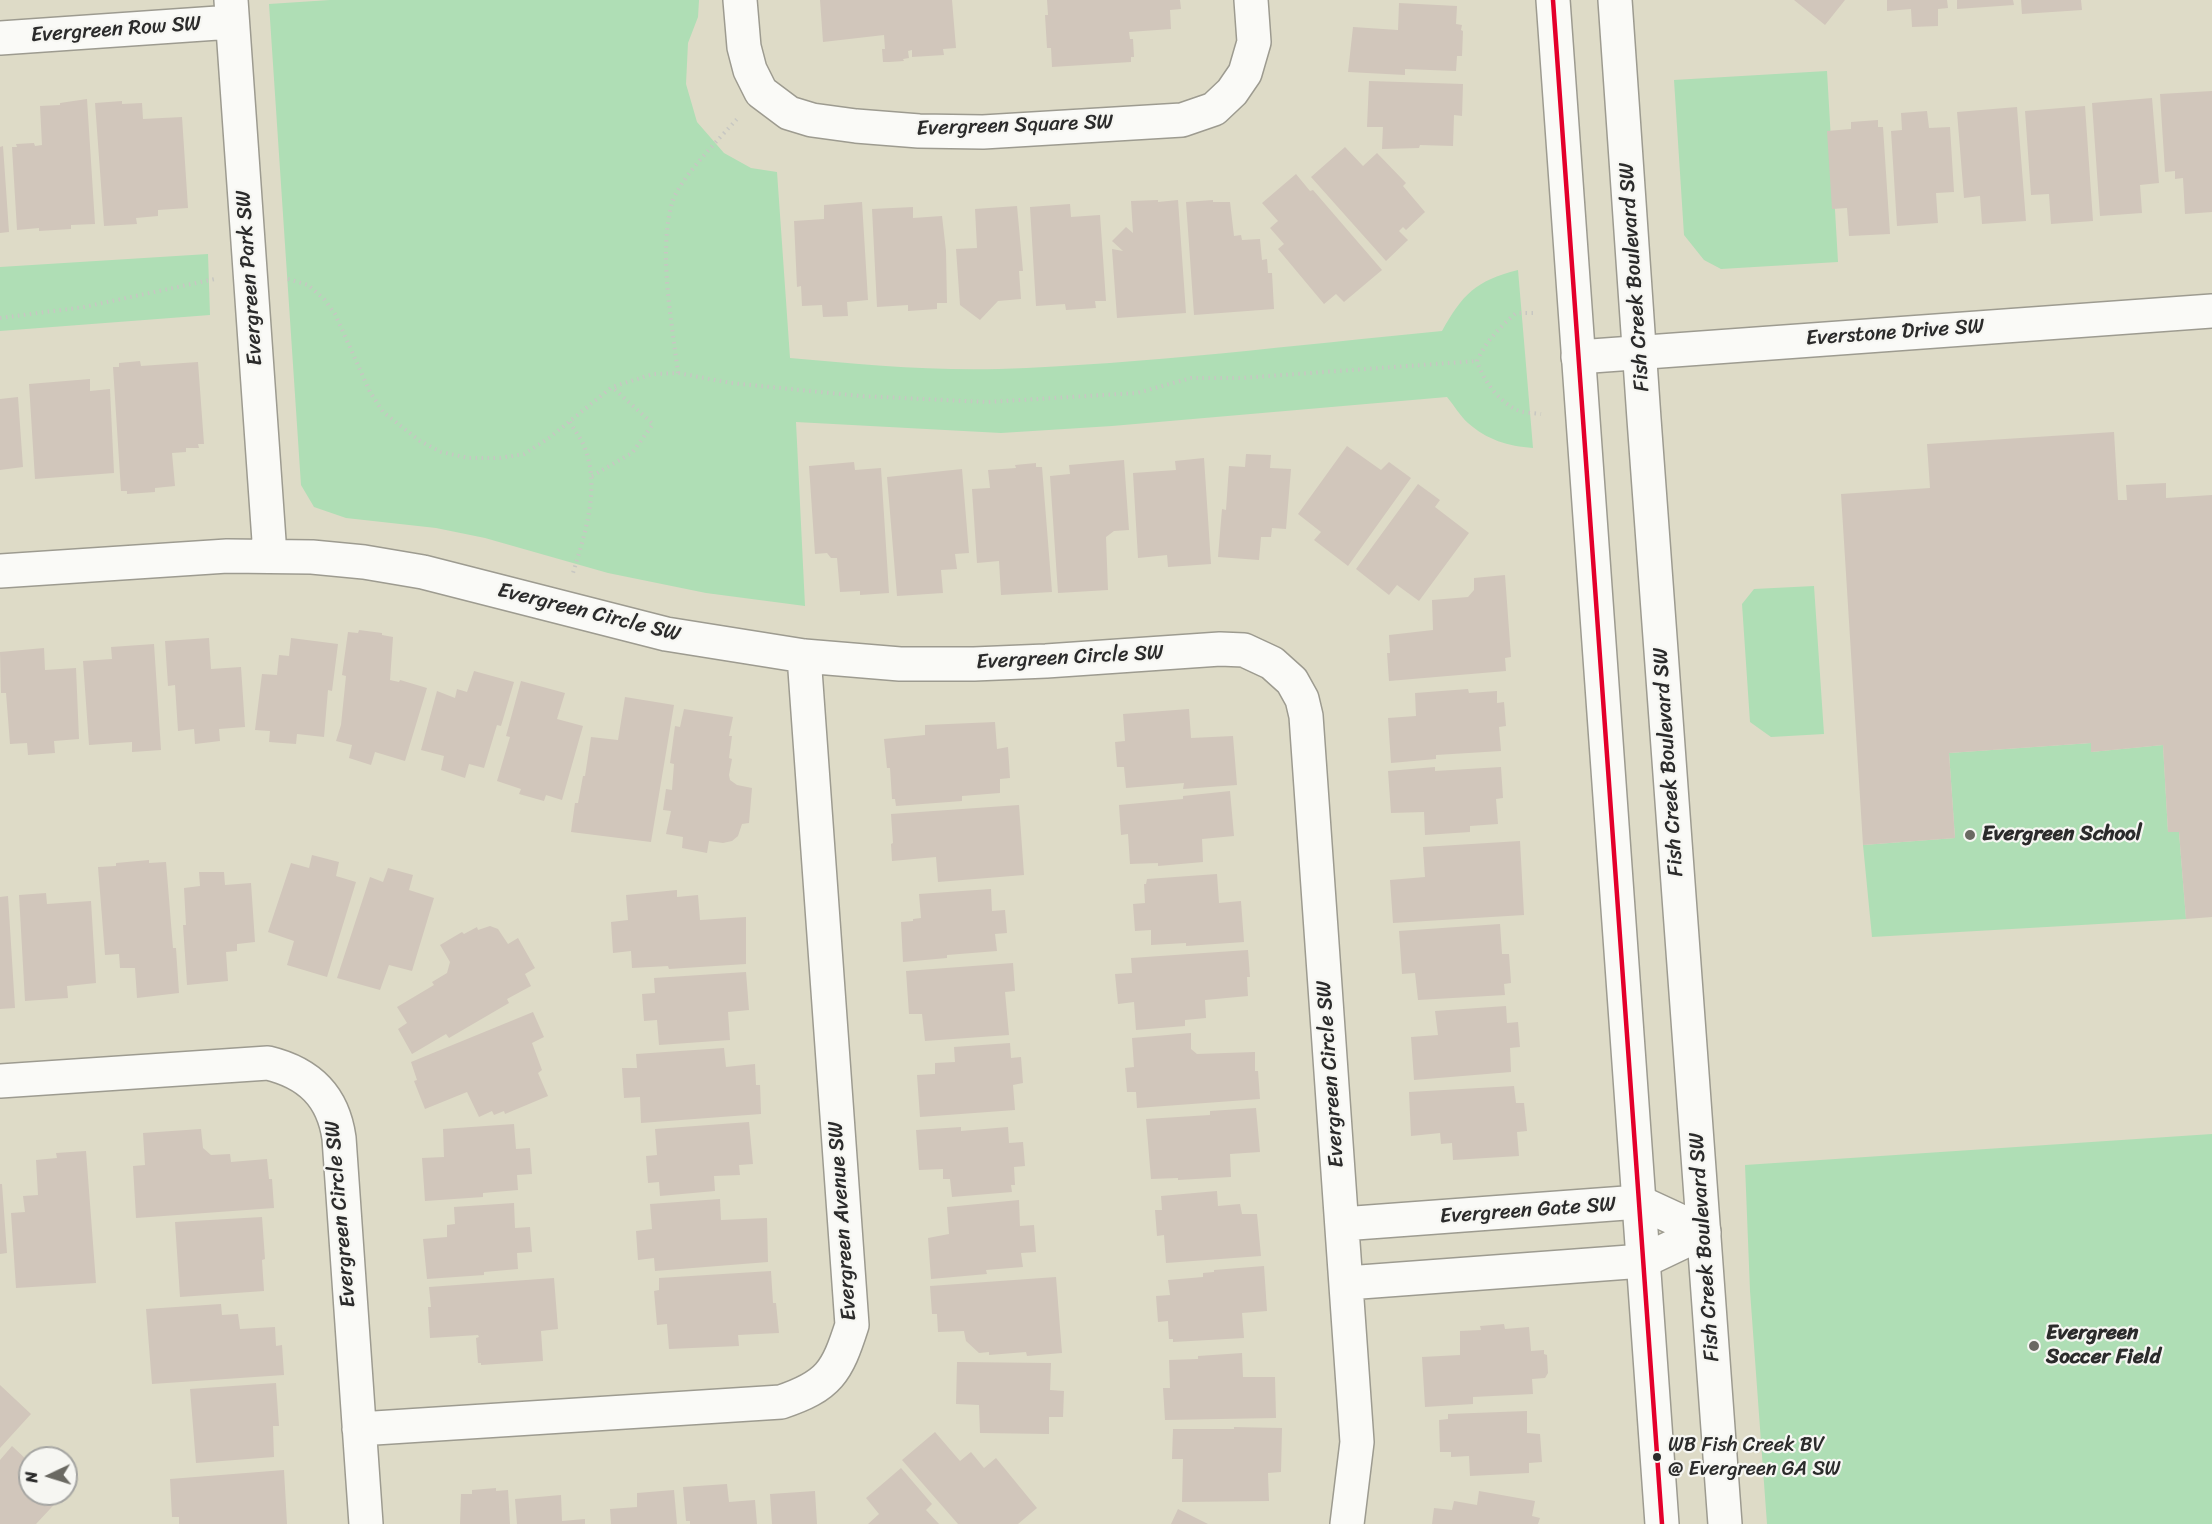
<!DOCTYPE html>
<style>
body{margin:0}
#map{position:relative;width:2212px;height:1524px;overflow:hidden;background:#dedbc7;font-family:Sriracha,sans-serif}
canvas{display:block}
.north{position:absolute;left:18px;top:1446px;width:60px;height:60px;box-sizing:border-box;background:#f6f6f2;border:2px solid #a5a5a2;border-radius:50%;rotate:266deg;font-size:16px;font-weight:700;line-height:24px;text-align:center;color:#2b2b2b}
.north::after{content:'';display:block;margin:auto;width:21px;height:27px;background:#6a6962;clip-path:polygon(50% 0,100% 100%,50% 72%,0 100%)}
</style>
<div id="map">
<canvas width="2212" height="1524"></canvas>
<div class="north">N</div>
</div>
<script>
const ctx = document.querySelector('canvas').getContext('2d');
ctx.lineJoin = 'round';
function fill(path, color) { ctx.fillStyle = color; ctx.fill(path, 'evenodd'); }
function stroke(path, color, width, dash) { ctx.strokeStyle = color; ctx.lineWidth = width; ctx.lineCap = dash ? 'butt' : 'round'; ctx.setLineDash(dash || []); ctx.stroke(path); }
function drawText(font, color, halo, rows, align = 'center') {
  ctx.font = font + ' Sriracha,sans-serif'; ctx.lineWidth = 4.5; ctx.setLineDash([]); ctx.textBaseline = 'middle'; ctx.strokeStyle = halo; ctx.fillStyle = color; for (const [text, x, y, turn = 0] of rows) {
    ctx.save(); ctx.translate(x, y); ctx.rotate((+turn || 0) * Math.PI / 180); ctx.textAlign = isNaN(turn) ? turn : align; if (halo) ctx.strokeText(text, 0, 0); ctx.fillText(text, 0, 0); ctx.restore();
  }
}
const green = new Path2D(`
 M330,0H699L698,17L688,43L686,84L697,122L724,153L751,168L777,172L790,358C859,364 929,371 999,369C1147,364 1295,345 1442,331C1463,294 1475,281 1518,270L1533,448C1508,446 1487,440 1468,423C1460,416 1454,405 1447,397L1112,426L1001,433L796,422L805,606L706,593L608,573L485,538L436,528L346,518L314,507L301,485L269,4Z
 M1827,71L1838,262L1721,269L1704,260L1684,235L1674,80Z
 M208,254L210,315L0,331V267Z
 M1814,586L1824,734L1771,737L1750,722L1742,604L1754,589Z
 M2091,743V752L2163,745L2168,832H2179L2186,919L1872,937L1863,845L1955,838L1949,753Z
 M2212,1134V1524H1767L1750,1291L1745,1165Z`);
const building = new Path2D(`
 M820,0H952L956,48L943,49L944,55L912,57V50L908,51L909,58L903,59L904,61L889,62H883L882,49H885L884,35L823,42Z
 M1047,0H1180L1181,9L1170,10L1171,29L1129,32L1130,39H1133L1134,57H1131V62L1052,67L1051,48H1047L1045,15H1048Z
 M1794,0H1845L1825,25Z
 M1887,0H1947L1948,8L1938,9V26L1912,27L1911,9L1887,11Z
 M1957,0H2013L2014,5L1957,9Z
 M2021,0H2081L2082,10L2022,14Z
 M1399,3L1457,6L1456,24L1462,25L1461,30L1463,31L1462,56H1457L1456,71L1405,69V75L1348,72L1353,27L1398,30Z
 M1369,81L1463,84L1462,116L1454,115L1453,146L1420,145L1419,148L1382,149L1383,127H1367Z
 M2212,91V212L2185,214L2183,178L2175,179V171L2165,172L2160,94Z
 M2152,98L2159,183L2140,185L2142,213L2100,216L2092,103Z
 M87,99L95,224L71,225V229L39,231V228L17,230L12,147H17L16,144L34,143L35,146L42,145L40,106L60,105V103Z
 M122,101V104L142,103L143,119L182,117L188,208L158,210V216L136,218L137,224L104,226L95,103Z
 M2085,106L2093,221L2051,224L2049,194L2031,195L2025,111Z
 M2017,107L2026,221L1982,224L1980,196L1964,198L1957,112Z
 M1927,111L1929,128L1950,127L1954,192L1936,193L1938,223L1897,226L1891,131L1902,130L1901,113Z
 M1878,120V127H1883L1890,234L1849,236L1847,208L1832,209L1827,131L1851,129V122Z
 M3,146L9,232L0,233V147Z
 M1345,147L1363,166L1377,153L1406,183L1403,186L1425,212L1406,230L1403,227L1399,231L1408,240L1386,261L1311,177Z
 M1296,174L1310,191L1313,190L1382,270L1344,302L1336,294L1324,304L1278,249L1284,244L1270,228L1278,221L1262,203Z
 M1158,200V202L1178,200L1186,313L1117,318L1112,249L1123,251L1112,241L1126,227L1133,233L1131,201Z
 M1213,200V202H1230L1234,236L1241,235L1242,240L1260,239L1262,260L1267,259L1268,273H1272L1274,309L1194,315L1186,202Z
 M862,202L868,300L847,302L848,316L823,317L822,305L802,306L801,286L797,287L794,221L824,219V205Z
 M1070,204L1071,217L1100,215L1106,301H1095L1096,308L1066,310L1065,304L1036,306L1030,207Z
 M1017,206L1023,271H1019L1021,299L998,301L980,320L960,305L956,249L977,248L975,209Z
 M913,207V218L942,216L946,251L947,303H937V309L908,311V305L877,307L872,209Z
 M140,361L141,366L198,362L204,444H198L199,448H186V452L172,453L175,486L155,488V492L127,494V491H121L113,367H119V363Z
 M90,379V391L110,389L114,473L35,479L29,384Z
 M18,397L23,467L0,470V399Z
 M2114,432L2118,500H2127L2126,485L2166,483V498L2212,495V917L2186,919L2179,832H2168L2163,745L2091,752V743L1949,753L1955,838L1863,845L1841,494L1930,488L1927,444Z
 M1347,446L1381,470L1389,462L1411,478L1348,566L1314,540L1321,532L1298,514Z
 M1246,454L1271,455L1270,468L1291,469L1286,529L1272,528L1271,537H1261L1259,560L1218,557L1222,509L1226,510L1229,466L1245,467Z
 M1204,458L1211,564L1168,567L1167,555L1138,558L1133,473L1176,470L1175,461Z
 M1124,460L1129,530L1114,531L1106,537L1108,590L1058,593L1050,476L1070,474L1069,465Z
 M854,462L855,470L881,468L889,593L860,595V591L840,592L837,558H831L827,553L815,554L809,466Z
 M1036,463V467H1042L1052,592L1001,595L999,561L977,563L972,489L990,488L988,470L1016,468L1015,465Z
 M962,469L969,553L955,554L957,569L941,570L943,593L897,596L887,477Z
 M1418,484L1440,500L1435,507L1469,533L1419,601L1397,585L1389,595L1356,569Z
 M1505,575L1511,657L1505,658L1506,671L1389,681L1387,653H1390L1389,635L1433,630L1432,600L1468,597L1474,590V578Z
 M359,630L382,633V635L393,637L390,680L399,682L400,680L427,688L405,761L375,752L371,765L349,758L352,745L336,741L341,725L346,676L342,675L348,632L358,633Z
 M209,638L211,669L241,667L245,727L219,729L220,741L195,744L194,729L178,731L175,685L168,686L165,641Z
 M291,638L338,644L332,691L328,690L324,737L297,734L296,744L269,742L270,731L255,730L262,674L277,675L279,655L289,656Z
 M154,644L161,750L132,752V742L89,745L83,661L112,659L111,647Z
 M44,648L45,670L76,668L79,739L54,741L55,753L28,755L27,743L10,744L6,693H1L0,652Z
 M474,671L514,682L501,726L497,725L484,768L469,764L465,778L441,770L444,756L421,750L437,691L455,698L457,689L467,692Z
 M521,681L565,693L557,719L583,726L562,800L546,795L544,801L519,794L521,789L497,781L510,737L506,736Z
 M1468,689L1469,693L1497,691V703L1504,702L1506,726L1499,727L1501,751L1436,755V759L1391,763L1388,718L1416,716L1415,693Z
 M625,697L674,705L651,842L571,832L575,803H578L583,776H585L591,737L618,740Z
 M684,709L733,717L729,736H732L729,758L732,759L729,775L730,780L737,785L752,788L749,823L742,824L738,836L732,841L723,843L709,841L707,853L682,848L683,837L666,834L671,811L663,810L666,789L672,790L674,764L670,763L675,726L680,727Z
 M1189,709L1191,738L1233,736L1237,785L1183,789L1184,783L1126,788L1124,767H1117L1115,742L1125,741L1123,714Z
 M995,722L997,749L1008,747L1010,778L1000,779V793L962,796V801L896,806L895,799H892L890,768H887L884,739L925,735V725Z
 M1435,767V771L1501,767L1503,798L1496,799L1498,824L1470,826V832L1425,835L1424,812L1391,813L1388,771Z
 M1230,791L1234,836L1202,839L1203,862L1158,866V863L1130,864L1128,834L1121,835L1119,805L1183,799V796Z
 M1019,805L1024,875L938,882L936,857L892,861L891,844L893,843L891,814Z
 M1520,841L1524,915L1393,923L1390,880L1425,877L1423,847Z
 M312,855L339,862L336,876L356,882L327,977L287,965L294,941L268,932L291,863L309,868Z
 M149,860V863L166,862L173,948H176L179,993L137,998L135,968H120L119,954L105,955L98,867L116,866V863Z
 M388,868L413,875L409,890L434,898L412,971L389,965L380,990L337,978L370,877L383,882Z
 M199,872H224L225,885L251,883L255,942L237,944V951L226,952L228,981L187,985L183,925H186L184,888L200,886Z
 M1217,874L1219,903L1241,901L1244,942L1186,946V943L1151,945V930L1135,931L1133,904L1145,903L1144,884H1146L1147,879Z
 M991,889L992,911L1005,910L1007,933L995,934L997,951L947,955V958L903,962L901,922L913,921V919L921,918L919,894Z
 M677,890V897L698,895L700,920L746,917V964L669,969L668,966L632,968L631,951L613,953L611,922L628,920L626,895Z
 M46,893L47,904L91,901L96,983L67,986L68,998L25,1001L19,895Z
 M8,896L15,1008L0,1009V897Z
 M1500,924L1502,954H1509L1511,983L1504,984L1505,995L1418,1000L1415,973L1402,974L1399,931Z
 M490,926L498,929L508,944L518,938L535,968L525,974L531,986L507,999L509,1003L449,1038L446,1034L412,1054L398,1029L407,1023L397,1007L434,985L432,982L447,973L450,962L440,945L462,932L464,934L477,927L478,930Z
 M1248,950L1250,977H1247L1248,996L1205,1000L1206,1018L1185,1020V1026L1136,1030L1134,1002L1118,1004L1115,974L1132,973L1131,958Z
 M1013,963L1015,991L1005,992L1009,1035L925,1041L922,1014H909L906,971Z
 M746,972L749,1010L728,1012L730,1040L659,1045L657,1020L644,1021L642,994L655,993L654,978Z
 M1506,1006L1507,1023L1518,1022L1520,1047L1510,1048L1511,1072L1414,1080L1411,1037L1438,1035L1435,1011Z
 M533,1012L544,1037L532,1043L542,1070L538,1073L548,1096L505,1114L504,1111L494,1115L492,1111L479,1117L467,1092L425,1109L414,1081L417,1080L411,1062Z
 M1191,1033V1049L1197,1054L1255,1052V1071H1258L1260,1099L1137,1108L1136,1092H1127L1125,1068L1134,1067L1132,1038Z
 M1010,1043L1011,1058L1021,1057L1023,1083L1013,1085L1015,1110L920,1117L917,1075L935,1074V1063L955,1062L954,1047Z
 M724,1048L726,1067L755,1064L756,1085H760L761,1114L641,1123L640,1097L624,1098L622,1068H637L636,1054Z
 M1514,1086L1516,1103H1524L1527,1131L1517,1132L1519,1156L1453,1160L1452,1143L1441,1144L1440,1133L1411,1136L1409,1092Z
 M1256,1108L1260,1152L1230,1154L1231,1177L1178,1180V1178L1151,1179L1146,1119L1210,1115V1111Z
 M749,1122L753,1164L739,1165L740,1175L714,1176L715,1191L660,1196L659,1182L648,1183L646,1156L657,1155L655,1129Z
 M514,1124L516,1149L530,1148L532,1174L517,1175L518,1190L483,1193V1197L425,1201L422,1158L444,1157L443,1129Z
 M961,1127V1131L1008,1127L1009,1143L1023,1142L1025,1166L1014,1167L1015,1185H1011L1012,1192L952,1197L950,1179H943V1169L919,1170L916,1130Z
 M201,1129L203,1148L211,1155L230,1154L231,1162L267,1159L269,1179H272L274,1208L136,1218L133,1166L145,1165L143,1133Z
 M86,1151L96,1283L16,1288L11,1213L25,1212L23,1196L38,1195L36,1160L57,1158L56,1153Z
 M0,1184H2L7,1253L0,1254Z
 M1217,1191L1218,1206L1240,1204L1242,1214H1257L1261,1256L1166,1263L1164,1235L1157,1236L1155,1210H1162L1161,1196Z
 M720,1199L721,1220L767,1218L768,1262L655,1271L654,1258L638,1260L636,1231L652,1229L650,1204Z
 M1019,1200L1020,1226L1034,1225L1036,1252L1021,1253L1023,1267L986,1270L987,1274L931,1279L928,1238L949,1234L947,1207Z
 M514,1203L515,1228L530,1227L532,1252L517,1253L518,1269L484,1272V1275L427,1279L423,1239L447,1237V1225L455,1224L454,1207Z
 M262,1217L265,1259L262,1260L264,1291L180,1297L175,1222Z
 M1264,1266L1267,1311L1242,1313L1244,1338L1173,1342V1339H1169L1168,1321L1158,1322L1156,1296L1170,1295L1168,1280L1203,1277V1273L1214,1272V1270Z
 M771,1271L773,1303H776L779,1333L738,1335L739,1346L669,1349L667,1324L657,1325L654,1291L659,1290V1278Z
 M1056,1277L1062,1353L1027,1356L1026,1352L989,1355V1352L979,1353L966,1341L964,1331L938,1332L937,1314H932L930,1286Z
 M554,1278L558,1329L541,1331L543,1361L481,1365V1363H478L476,1338L479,1337L478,1335L430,1338L428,1307H431L429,1287Z
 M221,1304L222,1315L238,1314L240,1329L275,1327L276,1346L282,1345L284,1375L152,1384L146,1309Z
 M1504,1324L1505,1329L1529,1327L1531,1351L1544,1350V1354L1547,1355L1548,1373L1545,1378L1532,1379L1533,1394L1473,1397V1404L1425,1407L1422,1357L1460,1355V1331L1481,1330L1480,1326Z
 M1242,1353L1243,1377H1275L1276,1418L1165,1420L1163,1388H1170L1169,1360L1198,1359V1356Z
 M957,1362L1051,1363L1050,1390L1064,1391L1063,1417H1049V1434L980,1433L979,1405L956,1404Z
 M276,1383L279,1426H273L274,1457L196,1463L190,1389Z
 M0,1385L31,1414L0,1448Z
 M1527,1411V1433L1540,1434L1542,1462L1529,1463V1473L1470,1476L1469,1456L1451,1457V1452H1440L1439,1420L1448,1419V1414Z
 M1234,1427L1282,1428L1281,1472L1268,1473L1269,1501L1182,1502L1183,1459H1172L1173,1429H1234Z
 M935,1432L960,1461L971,1452L984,1468L996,1458L1037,1508L1018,1524H958L902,1460Z
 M12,1446L28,1461L30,1459V1494H64L36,1524H0V1460Z
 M39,1450L47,1458H31Z
 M901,1468L932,1504L926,1510L939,1524H868L879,1514L866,1498Z
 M284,1470L287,1524H179V1517H172L170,1479Z
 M727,1484L729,1502L755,1500L757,1524H690V1521H686L683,1487Z
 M496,1488V1491L508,1490L510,1524H460L461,1494H472V1490Z
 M674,1490L677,1524H611L610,1509L637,1507V1493Z
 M815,1491L817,1524H772L770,1494Z
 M1479,1491L1535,1501L1532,1516L1540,1518L1538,1524H1432L1434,1508L1452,1510L1454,1501L1477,1505Z
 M561,1495L562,1521L585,1519V1524H517L515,1499Z
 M1178,1509L1208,1524H1171Z`);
const path = new Path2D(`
 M288,279L308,285L324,299L335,314L370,392L383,412L420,441L441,452L469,458H500L524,454L549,438L612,387L653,374L678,373L731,383L860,396L987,402L1137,393L1191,378H1241L1477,361
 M1533,313H1516C1499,328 1486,341 1477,361C1483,380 1498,401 1517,410C1523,413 1534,413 1541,414
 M0,318L84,307L215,279
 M678,373C672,323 658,252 672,203C679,179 720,138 737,119
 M570,422C574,430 581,438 584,446C601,486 585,534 573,573
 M592,476L632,453L653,424L612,387`);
const minor = new Path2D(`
 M231,0L270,555
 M740,0L744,47L750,70L761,92L789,113L812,120L856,126L919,131L983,132L1182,120L1214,109L1232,92L1245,73L1254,42L1251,0
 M0,38L232,22
 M0,571L227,556L312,557L364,562L423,572L666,634L804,656L900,664H974L1046,661L1220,649L1244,650L1272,663L1292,681L1302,699L1306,716L1357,1442L1347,1524
 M0,1081L268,1063C309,1073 333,1096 339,1138L366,1524
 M1342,1224L1639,1202L1704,1232
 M1347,1283L1643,1261L1704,1232
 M359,1429L781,1402C829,1386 837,1372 852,1325L804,656`);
const tertiary = new Path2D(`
 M1578,357L2212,311`);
const secondary = new Path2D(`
 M1553,0L1662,1524
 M1615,0L1644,419L1725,1524`);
const bus1 = new Path2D(`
 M1553,0L1662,1524`);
const markers = [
 [1970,835,6,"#6a6962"],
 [2034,1346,6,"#6a6962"],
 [1657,1457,5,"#2b2b2b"]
];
const busNames = [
 ["WB Fish Creek BV",1668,1446],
 ["@ Evergreen GA SW",1668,1470]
];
const streetNames = [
 ["Evergreen Row SW",116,30,-4],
 ["Evergreen Square SW",1015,126,-2],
 ["Fish Creek Boulevard SW",1635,277,-94],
 ["Evergreen Park SW",250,278,-94],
 ["Everstone Drive SW",1895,333,-4],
 ["Evergreen Circle SW",589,613,14],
 ["Evergreen Circle SW",1070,658,-3],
 ["Fish Creek Boulevard SW",1669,762,-94],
 ["Evergreen Circle SW",1331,1074,-94],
 ["Evergreen Gate SW",1528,1211,-4],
 ["Evergreen Circle SW",341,1214,-95],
 ["Evergreen Avenue SW",843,1221,-94],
 ["Fish Creek Boulevard SW",1705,1247,-94]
];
const poiNames = [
 ["Evergreen School",1982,835],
 ["Evergreen",2046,1334],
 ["Soccer Field",2046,1358]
];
fill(green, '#afdeb5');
fill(building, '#d1c6bb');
stroke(minor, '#9d9b90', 36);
stroke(tertiary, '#9d9b90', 36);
stroke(secondary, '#9d9b90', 36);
stroke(path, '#c7c7c2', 4, [1.5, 4.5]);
stroke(minor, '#fafaf7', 33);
stroke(tertiary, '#fafaf7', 33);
stroke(secondary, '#fafaf7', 33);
stroke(bus1, '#e4002b', 4.5);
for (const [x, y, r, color] of markers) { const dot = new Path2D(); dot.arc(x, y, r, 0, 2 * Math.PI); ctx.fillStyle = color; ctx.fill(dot); stroke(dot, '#f6f6f2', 2); }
drawText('20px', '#2b2b2b', '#f6f6f2', busNames, 'left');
drawText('21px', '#2b2b2b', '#f6f6f2', streetNames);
drawText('bold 21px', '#2b2b2b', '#f6f6f2', poiNames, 'left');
</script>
